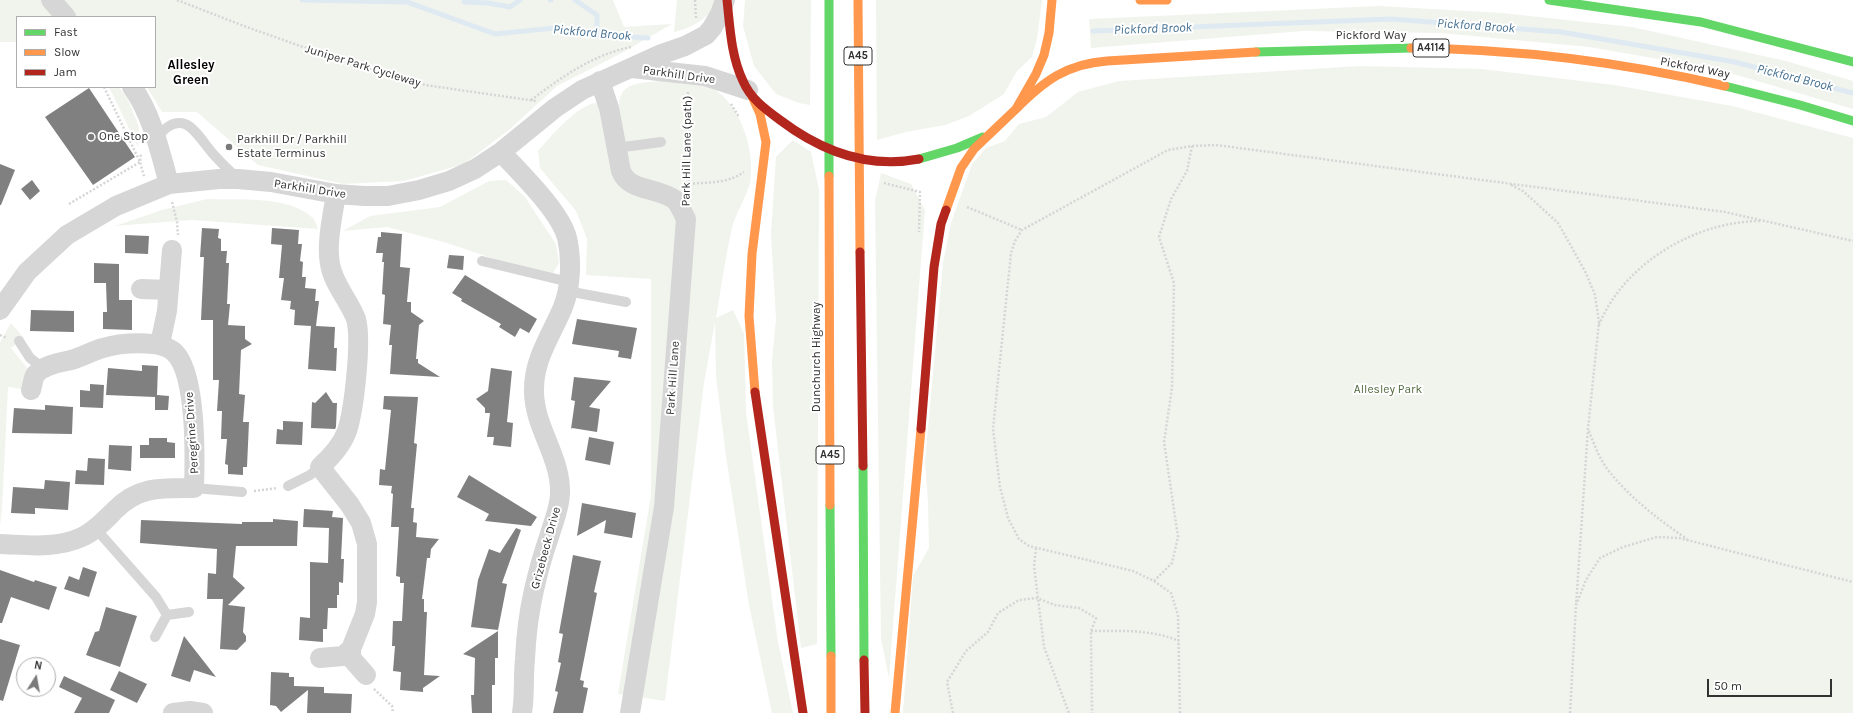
<!DOCTYPE html>
<style>
body{margin:0}
#map{position:relative;width:1853px;height:713px;overflow:hidden;background:#fff;font-family:Karla,sans-serif}
canvas{display:block}
.legend{position:absolute;left:16px;top:16px;width:140px;height:72px;box-sizing:border-box;background:#fff;border:1px solid #adadad;margin:0;padding:5px 7px;list-style:none;font-size:12px;color:#323232}
.legend li{display:flex;align-items:center;gap:8px;height:20px}
.legend b{width:20px;border:1px solid #adadad}
.north{position:absolute;left:16px;top:657px;width:40px;height:40px;box-sizing:border-box;background:#fff;border:1px solid #adadad;border-radius:50%;rotate:11deg;font-size:11px;font-weight:700;line-height:16px;text-align:center;color:#323232}
.north::after{content:'';display:block;margin:auto;width:14px;height:18px;background:#7a7a7a;clip-path:polygon(50% 0,100% 100%,50% 72%,0 100%)}
.scale{position:absolute;left:1707px;top:679px;width:125px;height:18px;box-sizing:border-box;border:2px solid #323232;border-top:0;padding-left:5px;font-size:12px;line-height:14px;white-space:nowrap;color:#323232;-webkit-text-stroke:3px #fff;paint-order:stroke}
</style>
<div id="map">
<canvas width="1853" height="713"></canvas>
<ul class="legend">
<li><b style="height:5px;background:#63d668"></b>Fast</li>
<li><b style="height:5px;background:#ff974d"></b>Slow</li>
<li><b style="height:5px;background:#b3261e"></b>Jam</li>
</ul>
<div class="north">N</div>
<div class="scale">50 m</div>
</div>
<script>
const ctx = document.querySelector('canvas').getContext('2d');
ctx.lineJoin = 'round';
function fill(path, color) { ctx.fillStyle = color; ctx.fill(path, 'evenodd'); }
function stroke(path, color, width, dash) { ctx.strokeStyle = color; ctx.lineWidth = width; ctx.lineCap = dash ? 'butt' : 'round'; ctx.setLineDash(dash || []); ctx.stroke(path); }
function drawText(font, color, halo, rows, align = 'center') {
  ctx.font = font + ' Karla,sans-serif'; ctx.lineWidth = 4; ctx.setLineDash([]); ctx.textBaseline = 'middle'; ctx.strokeStyle = halo; ctx.fillStyle = color; for (const [text, x, y, turn = 0] of rows) {
    ctx.save(); ctx.translate(x, y); ctx.rotate((+turn || 0) * Math.PI / 180); ctx.textAlign = isNaN(turn) ? turn : align; if (halo) ctx.strokeText(text, 0, 0); ctx.fillText(text, 0, 0); ctx.restore();
  }
}
const green = new Path2D(`
 M0,0H613L624,27L672,24L618,55L557,86L510,129L464,164L404,181L343,184L258,165L197,112H162L147,87H155V17H17V42H0Z
 M677,0H715C714,4 713,9 710,12C701,23 687,29 674,32Z
 M745,0H811L810,105L799,103L776,94L754,66L743,26Z
 M876,0H1042L1037,39L1032,57L1017,71L1004,94L969,116L945,125L906,132L877,140Z
 M1379,6L1502,13L1632,27L1786,61L1853,81V109L1716,69L1589,47L1441,33L1303,31L1091,48L1089,19Z
 M1360,66L1482,69L1614,85L1732,106L1853,138V713H903L913,576L929,548L928,502L925,462L943,263L951,223L972,164L986,148L1005,141L1019,124L1046,117L1078,92L1119,81Z
 M658,81C675,81 694,81 710,87C740,101 756,152 750,183C746,198 736,212 732,228C725,258 721,288 716,318L733,310L744,334L746,412L778,642L793,713H772L749,605L726,456L716,376L715,322L704,383L665,701L618,694L651,495V279L586,275L587,239L576,211L540,168L538,151C549,138 581,101 598,103C602,103 606,107 610,108C613,108 616,107 619,107C619,82 638,84 658,81Z
 M109,87H119L128,100L139,127L138,147Z
 M793,140L811,152L819,190L817,644L801,648L773,406L772,360L776,319L771,233L776,157Z
 M881,173L911,184L925,210L889,678L881,639L875,201Z
 M506,180L525,197L556,244L559,263L550,278L447,243L387,227L343,231L370,216L440,207L489,181Z
 M207,199C238,200 289,195 313,218C315,220 317,226 318,229L192,220L115,226L162,210Z
 M11,323L24,338L11,348L28,369L22,389L8,387L2,509L0,526V342Z`);
const stream = new Path2D(`
 M302,0L407,2L495,34L555,28L597,35L648,38
 M550,0H551
 M575,0L597,15V35
 M464,2L488,3L510,7L520,0
 M1093,31L1391,19L1561,32L1735,62L1853,93`);
const building = new Path2D(`
 M89,88L135,157L93,185L45,117Z
 M0,164L15,170L1,205H0Z
 M32,180L40,191L30,200L21,189Z
 M202,228L219,229L218,238L221,239V251H227L226,263H229L227,304H230L228,325L245,326V339L252,344L241,350L239,394L245,395L243,422H249L247,467H243V475L228,474V465L225,464L227,439H221L222,411H217L219,380H213V320H201L204,257H200Z
 M272,228L299,230L298,244H302L300,261L303,262L302,277H306L305,288L316,289L315,301H319L316,326L335,327L334,348H337L336,371L308,369L311,326L294,325L295,310L290,309L291,301L281,300L284,278H279L282,245L271,244Z
 M381,232L402,234L400,267L410,268L407,302H411V312L424,321L419,325L416,359H418V363L440,377L390,374L392,345H389L391,325L383,324L385,295L382,294L384,262H382L383,253H376L378,237H381Z
 M125,235L149,236L148,254L125,253Z
 M449,255L464,256L463,270L447,268Z
 M94,263L119,264V300H132V330L103,329V312H107L106,283H94Z
 M465,275L537,319L529,333L520,328L515,337L499,327L501,324L461,301L462,299L452,293Z
 M31,310L74,311V332L30,331Z
 M577,319L637,328L631,359L618,357L619,351L572,344Z
 M142,365L158,366L157,395L169,396L168,410H155V397L106,395L108,368L142,371Z
 M491,368L512,371L507,422L513,423L511,447L493,445L494,437H487L490,413H485V408L476,399L488,391Z
 M574,377L611,381L589,407L600,409L597,432L572,428L571,429L575,401L571,400Z
 M90,384L104,385L103,408L80,407V390L90,391Z
 M326,392L333,403H337L336,427L335,429L311,428L312,402L315,403Z
 M384,396L418,397L414,443L417,444L411,508H414L413,522L417,523L416,537L439,539L431,549L430,558H427L422,599H424V612H427L424,675L440,676L423,688V692L400,690L401,672L393,671L395,646H392L393,621H402L404,583H400V577L396,576L399,527H391L393,494L391,493L392,486L379,485L380,469L385,470L391,410L383,409Z
 M45,405L73,407L72,434L12,433L14,408L45,410Z
 M283,421L303,422L302,445L276,444L277,429L283,430Z
 M589,437L614,442L610,465L585,460Z
 M149,438H167V442L175,443V458H140V445H149Z
 M109,445L132,446L131,471L108,469Z
 M88,458L105,459L104,485L75,484L76,470L87,471Z
 M469,475L537,517L531,526L485,521L489,514L457,497Z
 M45,480L70,482L68,510L35,508V514L11,513L13,487L44,489Z
 M582,503L636,513L632,538L604,533L606,520L577,536Z
 M304,509L333,511L332,517L343,518L341,559H344L343,583L339,582V595H337V608H328L327,629H323V642L299,640L300,617L310,618V562L328,563L329,528L303,527Z
 M273,519L298,521L297,546H236L233,577L245,588L228,605L245,607L243,632L246,636V641L237,650L220,649L223,599H207L208,573L216,574L217,549L140,543L141,520L242,524V522H273Z
 M516,528L521,530L502,583L507,584L498,630L471,627L478,580L489,549L500,553Z
 M573,555L601,561L594,592L597,593L580,680L584,681L583,687L588,688L583,713H553L558,692L555,691L561,663L558,662L563,634L559,633Z
 M83,567L97,572L89,597L64,589L69,576L79,580Z
 M0,570L34,582L35,580L57,587L49,610L11,597L2,623H0Z
 M106,607L137,616L120,667L86,655L95,632L99,631Z
 M498,631V658H495V685H492V713H472L471,695H474L475,658L463,654Z
 M184,636L216,677L194,670L190,682L171,676Z
 M0,639L20,645L3,701L0,700Z
 M119,671L147,684L137,703L110,690Z
 M271,672L289,673V677H294V686L324,687V693L352,694L351,713H307L308,690L281,712L276,706L270,705Z
 M64,676L115,700L109,713H74L82,698L59,687Z`);
const path = new Path2D(`
 M177,0L244,26L334,58L425,85L536,101
 M695,0L696,18H697
 M104,87L140,162L144,176
 M688,92L689,185
 M531,100C562,77 592,55 631,47
 M731,104L739,117
 M884,183L920,192L919,232
 M689,184C708,182 727,184 744,172
 M1511,185L1523,191L1558,223L1586,273L1595,295L1599,322L1588,429L1576,605
 M172,202L177,222L178,235
 M69,204L140,162L141,153
 M967,207L1022,230
 M1599,325C1624,263 1696,221 1761,221
 M0,335L7,338
 M1589,431C1594,444 1599,458 1608,470C1629,497 1659,520 1687,539
 M254,491L277,488
 M1036,548L1034,566L1044,647L1069,713
 M1154,581L1172,563L1178,537L1164,442L1172,388L1174,283L1159,237L1171,199L1187,171L1192,146
 M1091,631C1120,631 1151,629 1179,641
 M374,689L392,706L393,713
 M953,713L947,682L966,651L988,632L998,613L1019,600L1037,598L1055,605L1079,608L1096,618L1091,631L1092,713
 M1180,713L1178,615L1171,593L1154,581L1133,571L1029,546L1019,539L1008,518L1000,487L993,429L1011,253L1015,241L1022,230L1168,150L1192,146L1216,145L1725,212L1853,241
 M1570,713L1576,605L1586,580L1600,558L1623,547L1657,537L1679,538L1853,582`);
const lane = new Path2D(`
 M156,139C163,130 172,120 185,124C196,128 208,150 217,158C223,165 230,171 237,178
 M616,148L661,142
 M482,261L569,282
 M567,291L626,302
 M19,341L30,358L43,368
 M288,486L310,475L320,467
 M194,488L242,492
 M96,529L156,597L167,615L155,637
 M167,615L189,612`);
const street = new Path2D(`
 M51,0L66,17
 M632,68L705,76L748,90
 M600,81L609,108L621,171C629,192 658,187 675,200C680,205 683,214 686,219L664,507L630,713
 M132,87C152,114 160,152 169,184
 M501,152C520,173 560,211 567,238C572,259 571,287 563,307C552,334 534,358 534,389C533,426 561,456 560,493C560,508 553,523 549,537C543,554 538,572 534,590C529,612 526,636 525,659C523,677 525,695 522,713
 M336,194C333,214 326,243 330,264C333,284 349,300 356,319C362,340 354,410 347,431C342,445 331,457 320,467L350,505L361,523L367,544V602L365,614L351,649V658L366,675
 M141,289L169,290
 M0,310L27,272L67,235L116,206L169,184L219,179H238L271,182L336,194L364,196H388L419,190L449,181L475,169L501,152L555,108L582,90L659,55L685,46L706,35L712,28L720,14L725,0
 M160,344L167,311L172,250
 M0,544C28,545 56,549 82,537C95,531 105,520 115,510C139,486 162,488 194,488C195,457 197,373 174,352C160,339 119,343 103,348C92,351 82,357 71,360C60,363 46,364 37,373C33,376 33,384 31,390
 M320,658L343,656L351,649
 M173,713L190,711L203,713`);
const fast = new Path2D(`
 M829,0V176
 M1549,0L1701,22L1853,62
 M1256,52L1411,48
 M1725,86L1800,105L1853,121
 M919,159L957,148L983,137
 M863,466L864,660
 M830,505L831,656`);
const slow = new Path2D(`
 M858,0L860,252
 M1140,0H1167
 M1411,48C1517,49 1622,62 1725,86
 M751,94L760,114L766,142L752,254L749,316L755,392
 M1016,109C1044,81 1066,64 1107,61L1256,52
 M829,176L830,505
 M946,210L961,168L974,149L1016,109L1036,74L1044,55L1049,33L1052,0
 M831,656V713
 M895,713L921,429`);
const jam = new Path2D(`
 M727,0C730,27 731,56 743,81C750,98 765,109 780,120C821,151 867,169 919,159
 M860,252L863,466
 M755,392L803,713
 M921,429L934,267L941,224L946,210
 M864,660L865,713`);
const markers = [
 [91,137,4,"#7a7a7a"],
 [229,147,4,"#7a7a7a"]
];
const shields = [
 [1431,48,36],
 [858,56,28],
 [830,455,28]
];
const shieldNames = [
 ["A4114",1431,48],
 ["A45",858,56],
 ["A45",830,455]
];
const streetNames = [
 ["Pickford Way",1371,36],
 ["Juniper Park Cycleway",363,66,17],
 ["Pickford Way",1695,68,11],
 ["Parkhill Drive",679,75,8],
 ["Park Hill Lane (path)",687,151,-89],
 ["Parkhill Drive",310,189,9],
 ["Dunchurch Highway",817,357,-90],
 ["Park Hill Lane",673,378,-86],
 ["Peregrine Drive",192,433,-94],
 ["Grizebeck Drive",546,548,-75]
];
const poiNames = [
 ["One Stop",99,137],
 ["Parkhill Dr / Parkhill",237,140],
 ["Estate Terminus",237,154]
];
const parkNames = [
 ["Allesley Park",1388,390]
];
const waterNames = [
 ["Pickford Brook",1476,26,4],
 ["Pickford Brook",1153,29,-2],
 ["Pickford Brook",592,33,5],
 ["Pickford Brook",1795,78,14]
];
const neighbourhoodNames = [
 ["Allesley",191,65],
 ["Green",191,80]
];
fill(green, '#f1f4ed');
stroke(stream, '#dee9f2', 5);
fill(building, '#808080');
stroke(path, '#d5d5d5', 2.5, [2, 2]);
stroke(lane, '#d6d6d6', 10);
stroke(street, '#d6d6d6', 20);
stroke(fast, '#63d668', 9);
stroke(slow, '#ff974d', 9);
stroke(jam, '#b3261e', 9);
for (const [x, y, r, color] of markers) { const dot = new Path2D(); dot.arc(x, y, r, 0, 2 * Math.PI); ctx.fillStyle = color; ctx.fill(dot); stroke(dot, '#fff', 1.5); }
for (const [x, y, w] of shields) { const box = new Path2D(); box.roundRect(x - w / 2, y - 9, w, 18, 3); ctx.fillStyle = '#fff'; ctx.fill(box); stroke(box, '#323232', 1); }
drawText('bold 11px', '#323232', null, shieldNames);
drawText('12px', '#323232', '#fff', streetNames);
drawText('12px', '#323232', '#fff', poiNames, 'left');
drawText('12px', '#546c41', '#fff', parkNames);
drawText('italic 13px', '#447091', '#fff', waterNames);
drawText('bold 13px', '#000', '#fff', neighbourhoodNames);
</script>
